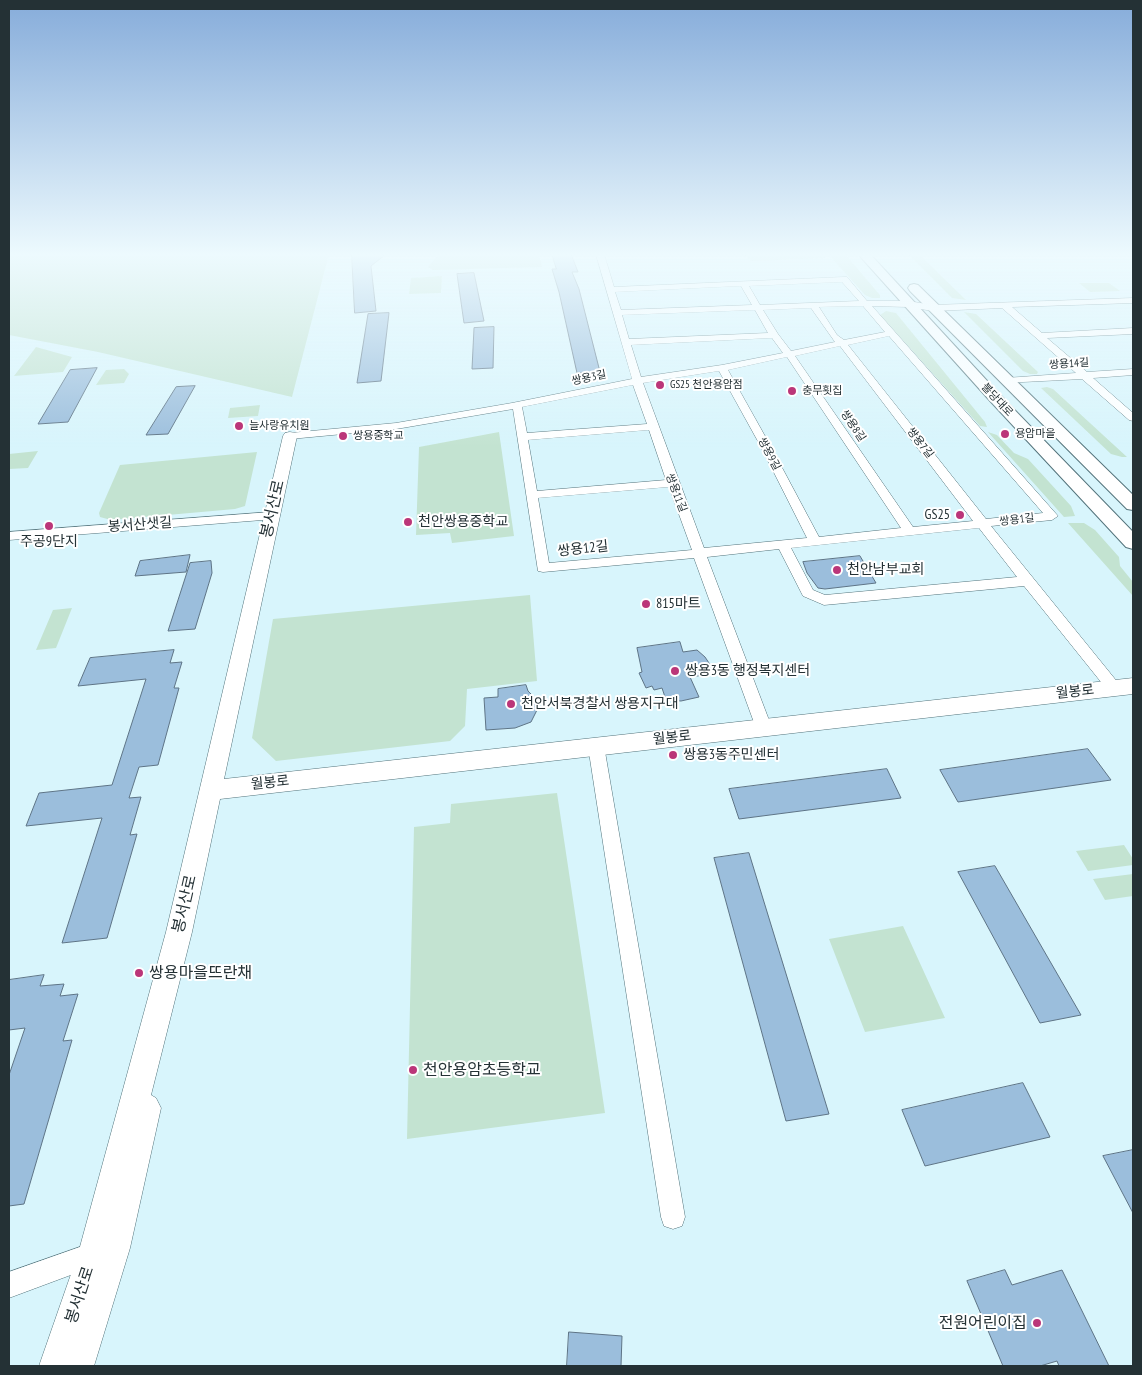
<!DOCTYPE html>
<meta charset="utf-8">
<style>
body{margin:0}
#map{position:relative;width:1142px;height:1375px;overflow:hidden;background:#d8f5fc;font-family:"PT Sans Narrow",sans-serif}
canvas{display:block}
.frame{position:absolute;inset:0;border:10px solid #243135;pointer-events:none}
</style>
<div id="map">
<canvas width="1142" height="1375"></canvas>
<div class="frame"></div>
</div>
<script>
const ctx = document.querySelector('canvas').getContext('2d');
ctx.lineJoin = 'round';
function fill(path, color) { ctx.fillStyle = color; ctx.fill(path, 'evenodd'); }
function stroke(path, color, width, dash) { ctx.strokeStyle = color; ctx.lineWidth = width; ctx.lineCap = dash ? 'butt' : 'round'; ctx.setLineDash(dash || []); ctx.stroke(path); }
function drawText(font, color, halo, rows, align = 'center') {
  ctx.font = font + ' "PT Sans Narrow","Noto Sans KR",sans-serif'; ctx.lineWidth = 4; ctx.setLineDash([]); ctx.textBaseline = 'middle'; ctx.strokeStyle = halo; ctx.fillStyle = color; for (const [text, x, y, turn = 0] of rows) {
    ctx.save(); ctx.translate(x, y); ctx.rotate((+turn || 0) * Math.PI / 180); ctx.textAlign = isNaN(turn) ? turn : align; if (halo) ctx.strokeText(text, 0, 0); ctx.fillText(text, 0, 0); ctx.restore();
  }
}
const green = new Path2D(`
 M9,254H329L292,397L98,352L9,335Z
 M439,254H539L542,267L433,270L428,267Z
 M744,254H822L825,258L751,261Z
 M828,254H845L880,295V298H872L865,295Z
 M908,254H919L966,300L952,298Z
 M442,276L441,293L409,294L411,278Z
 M1079,283H1109L1120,291L1090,292Z
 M886,311L896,313L985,422L987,427L980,426L880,315Z
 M964,312L976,314L1038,372L1037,374H1030L1023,371Z
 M36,347L72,357L63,372L14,376Z
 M124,369L129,374L124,383L96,385L106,370Z
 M1047,387L1053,389L1127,457H1122L1111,454L1041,388Z
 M260,405L258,416L228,418L230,408Z
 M499,432L514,536L452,543L450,533L416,535L419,447Z
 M988,432L997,435L1014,453L1028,459L1071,506L1075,516L1064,517Z
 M38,451L28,468L9,469V454Z
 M257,452L245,506L235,509L111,520L100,517L99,513L120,465Z
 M1068,523H1084L1095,530L1119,557L1120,566L1133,582V596Z
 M530,595L537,681L467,689L465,726L450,741L276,761L252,738L273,619Z
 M72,608L56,648L36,650L53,610Z
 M557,793L605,1113L407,1139L414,827L450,823L451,804Z
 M1124,845L1133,859V865L1088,871L1076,851Z
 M1133,874V896L1105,900L1093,879Z
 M903,926L945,1018L865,1032L829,939Z`);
const building = new Path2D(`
 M352,254H386L371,266L376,311L355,313Z
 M552,254H571L578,272H572L579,289L600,372L577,373L559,292L552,269H556Z
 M474,273L484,321L464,323L457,274Z
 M389,313L381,381L357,383L368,314Z
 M494,327L493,368L472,369L474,328Z
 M97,368L68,422L38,424L70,370Z
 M195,386L168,434L146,435L176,387Z
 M190,555L186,572L135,576L140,561Z
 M860,556L876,583L825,589L818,588L807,573L803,562Z
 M211,561L212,573L195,629L168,631L190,563Z
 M680,642L683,652L697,650L705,657L711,666L704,675L690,677L699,697L681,701L666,700L662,688L654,690L652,686L646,688L639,673L642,672L637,648Z
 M174,650L170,663L182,662L174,688H179L158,765L139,767L129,798L141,797L130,835L137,834L107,938L62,943L102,818L26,826L39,793L112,785L146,679L78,686L90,658Z
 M526,685L528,691L537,700L538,708L531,722L515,728L486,730L484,698L498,697V689Z
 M1088,749L1111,780L958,802L940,770Z
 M887,769L901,798L739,819L729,789Z
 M749,853L829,1114L786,1121L714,858Z
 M995,866L1081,1015L1040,1023L958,872Z
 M44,975L40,986L64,984L60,996L78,994L63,1041L72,1040L24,1204L9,1206V1075L25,1028L9,1030V980Z
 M1023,1083L1050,1137L925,1166L902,1110Z
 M1133,1150V1213L1103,1156Z
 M1005,1270L1012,1285L1062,1270L1109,1366H1059L1057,1361L1040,1366H1003L967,1281Z
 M569,1332L622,1336L621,1366H567Z`);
const minor = new Path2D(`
 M596,254H604L614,287L844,277H847L867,301H908L933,305L1133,298V303L1012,307L1042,333L1133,328V334L1047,338L1087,372L1133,369V375L1093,378L1133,413V421L1129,420L1082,379L1003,383L1001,381L1006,378L1076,373L1002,308L933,311L908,307L872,306L1058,516L1052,520L991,526L1119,684L1122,688L1119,692L1114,694L1109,692L1024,586L824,605L803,596L779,549L707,557L772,728L770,733L764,734L758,733L756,728L694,558L543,572L538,571L513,409L396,429L290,439L285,436L290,433L396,423L512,403L632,379ZM842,282L859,301L760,305L749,286ZM741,286L752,305L621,310L615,292ZM863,306L885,332L844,340L837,335L819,307ZM811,308L835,342L791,351L778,334L763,310ZM755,310L768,333L629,339L622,315ZM889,336L1043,513L986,519L848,345ZM772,338L783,353L722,365L641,377L631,345ZM840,346L973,521L913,527L795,356ZM787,357L901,528L819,537L770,445L728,370ZM719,371L760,445L807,538L704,548L643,383ZM633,385L647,424L527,433L522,407ZM649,430L666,480L537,491L528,440ZM669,487L692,550L549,563L538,498ZM979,528L1017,577L825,595L813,590L791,548Z
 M271,512L277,516L275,519L9,540V532Z
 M596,739L602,741L604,746L685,1217L682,1226L673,1229L664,1226L661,1217L588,746L590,741Z
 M94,1242L103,1245L106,1254L103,1263L9,1298V1272Z`);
const tertiary = new Path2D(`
 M290,432L295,433L297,436L224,779L1133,678V694L220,799L192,932L151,1095L156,1098L161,1108L130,1248L94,1366H39L78,1254L166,932L283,436L285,433Z`);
const secondary = new Path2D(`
 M858,254H870L1002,397L1133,532V549L1126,547L992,403Z
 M914,284L918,285L1133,495V510L1127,509L910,291L908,288L910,285Z`);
const markers = [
 [660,385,5,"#bb3679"],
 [792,391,5,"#bb3679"],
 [239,426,5,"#bb3679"],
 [1005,434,5,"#bb3679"],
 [343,436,5,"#bb3679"],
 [960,515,5,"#bb3679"],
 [408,522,5,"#bb3679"],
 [49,526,5,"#bb3679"],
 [837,570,5,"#bb3679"],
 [646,604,5,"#bb3679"],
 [675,671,5,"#bb3679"],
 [511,704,5,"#bb3679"],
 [673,755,5,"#bb3679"],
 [139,973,5,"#bb3679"],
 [413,1070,5,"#bb3679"],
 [1037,1323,5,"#bb3679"]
];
const farStreetnames = [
 ["쌍용14길",1069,364,-4],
 ["쌍용3길",589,378,-12],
 ["불당대로",997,400,47],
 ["쌍용8길",853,426,56],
 ["쌍용7길",920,443,52],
 ["쌍용9길",769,454,62],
 ["쌍용11길",676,493,69],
 ["쌍용1길",1017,520,-7]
];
const farPoinames = [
 ["GS25 천안용암점",670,385],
 ["충무횟집",802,391],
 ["늘사랑유치원",249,426],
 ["용암마을",1015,434],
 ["쌍용중학교",353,436]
];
const poiNames = [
 ["GS25",950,515,"right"],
 ["천안쌍용중학교",418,522],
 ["주공9단지",49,542,"center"],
 ["천안남부교회",847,570],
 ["815마트",656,604],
 ["쌍용3동 행정복지센터",685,671],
 ["천안서북경찰서 쌍용지구대",521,704],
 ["쌍용3동주민센터",683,755]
];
const streetNames = [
 ["봉서산샛길",140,525,-4],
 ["쌍용12길",583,549,-6],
 ["월봉로",1075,692,-6],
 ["월봉로",672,738,-6],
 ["월봉로",270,783,-6]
];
const nearStreetnames = [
 ["봉서산로",273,509,-77],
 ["봉서산로",185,904,-77],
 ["봉서산로",80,1295,-72]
];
const nearPoinames = [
 ["쌍용마을뜨란채",149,973],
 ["천안용암초등학교",423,1070],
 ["전원어린이집",1027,1323,"right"]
];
fill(green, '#c3e3d1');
fill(building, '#9bbedc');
stroke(building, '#5e7486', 1);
stroke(minor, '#53737b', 1);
stroke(tertiary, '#53737b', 1);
stroke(secondary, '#53737b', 2);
fill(minor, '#fff');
fill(tertiary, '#fff');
fill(secondary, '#fff');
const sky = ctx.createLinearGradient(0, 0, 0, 447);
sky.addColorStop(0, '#86acda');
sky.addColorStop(0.57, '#edfafe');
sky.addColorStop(1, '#edfafe00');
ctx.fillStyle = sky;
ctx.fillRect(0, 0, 1142, 447);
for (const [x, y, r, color] of markers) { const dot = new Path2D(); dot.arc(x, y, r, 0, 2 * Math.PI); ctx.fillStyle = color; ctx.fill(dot); stroke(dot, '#fff', 2); }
drawText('11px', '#243135', '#fff', farStreetnames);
drawText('11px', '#243135', '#fff', farPoinames, 'left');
drawText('14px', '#243135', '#fff', poiNames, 'left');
drawText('14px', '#243135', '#fff', streetNames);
drawText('16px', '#243135', '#fff', nearStreetnames);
drawText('16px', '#243135', '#fff', nearPoinames, 'left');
</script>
